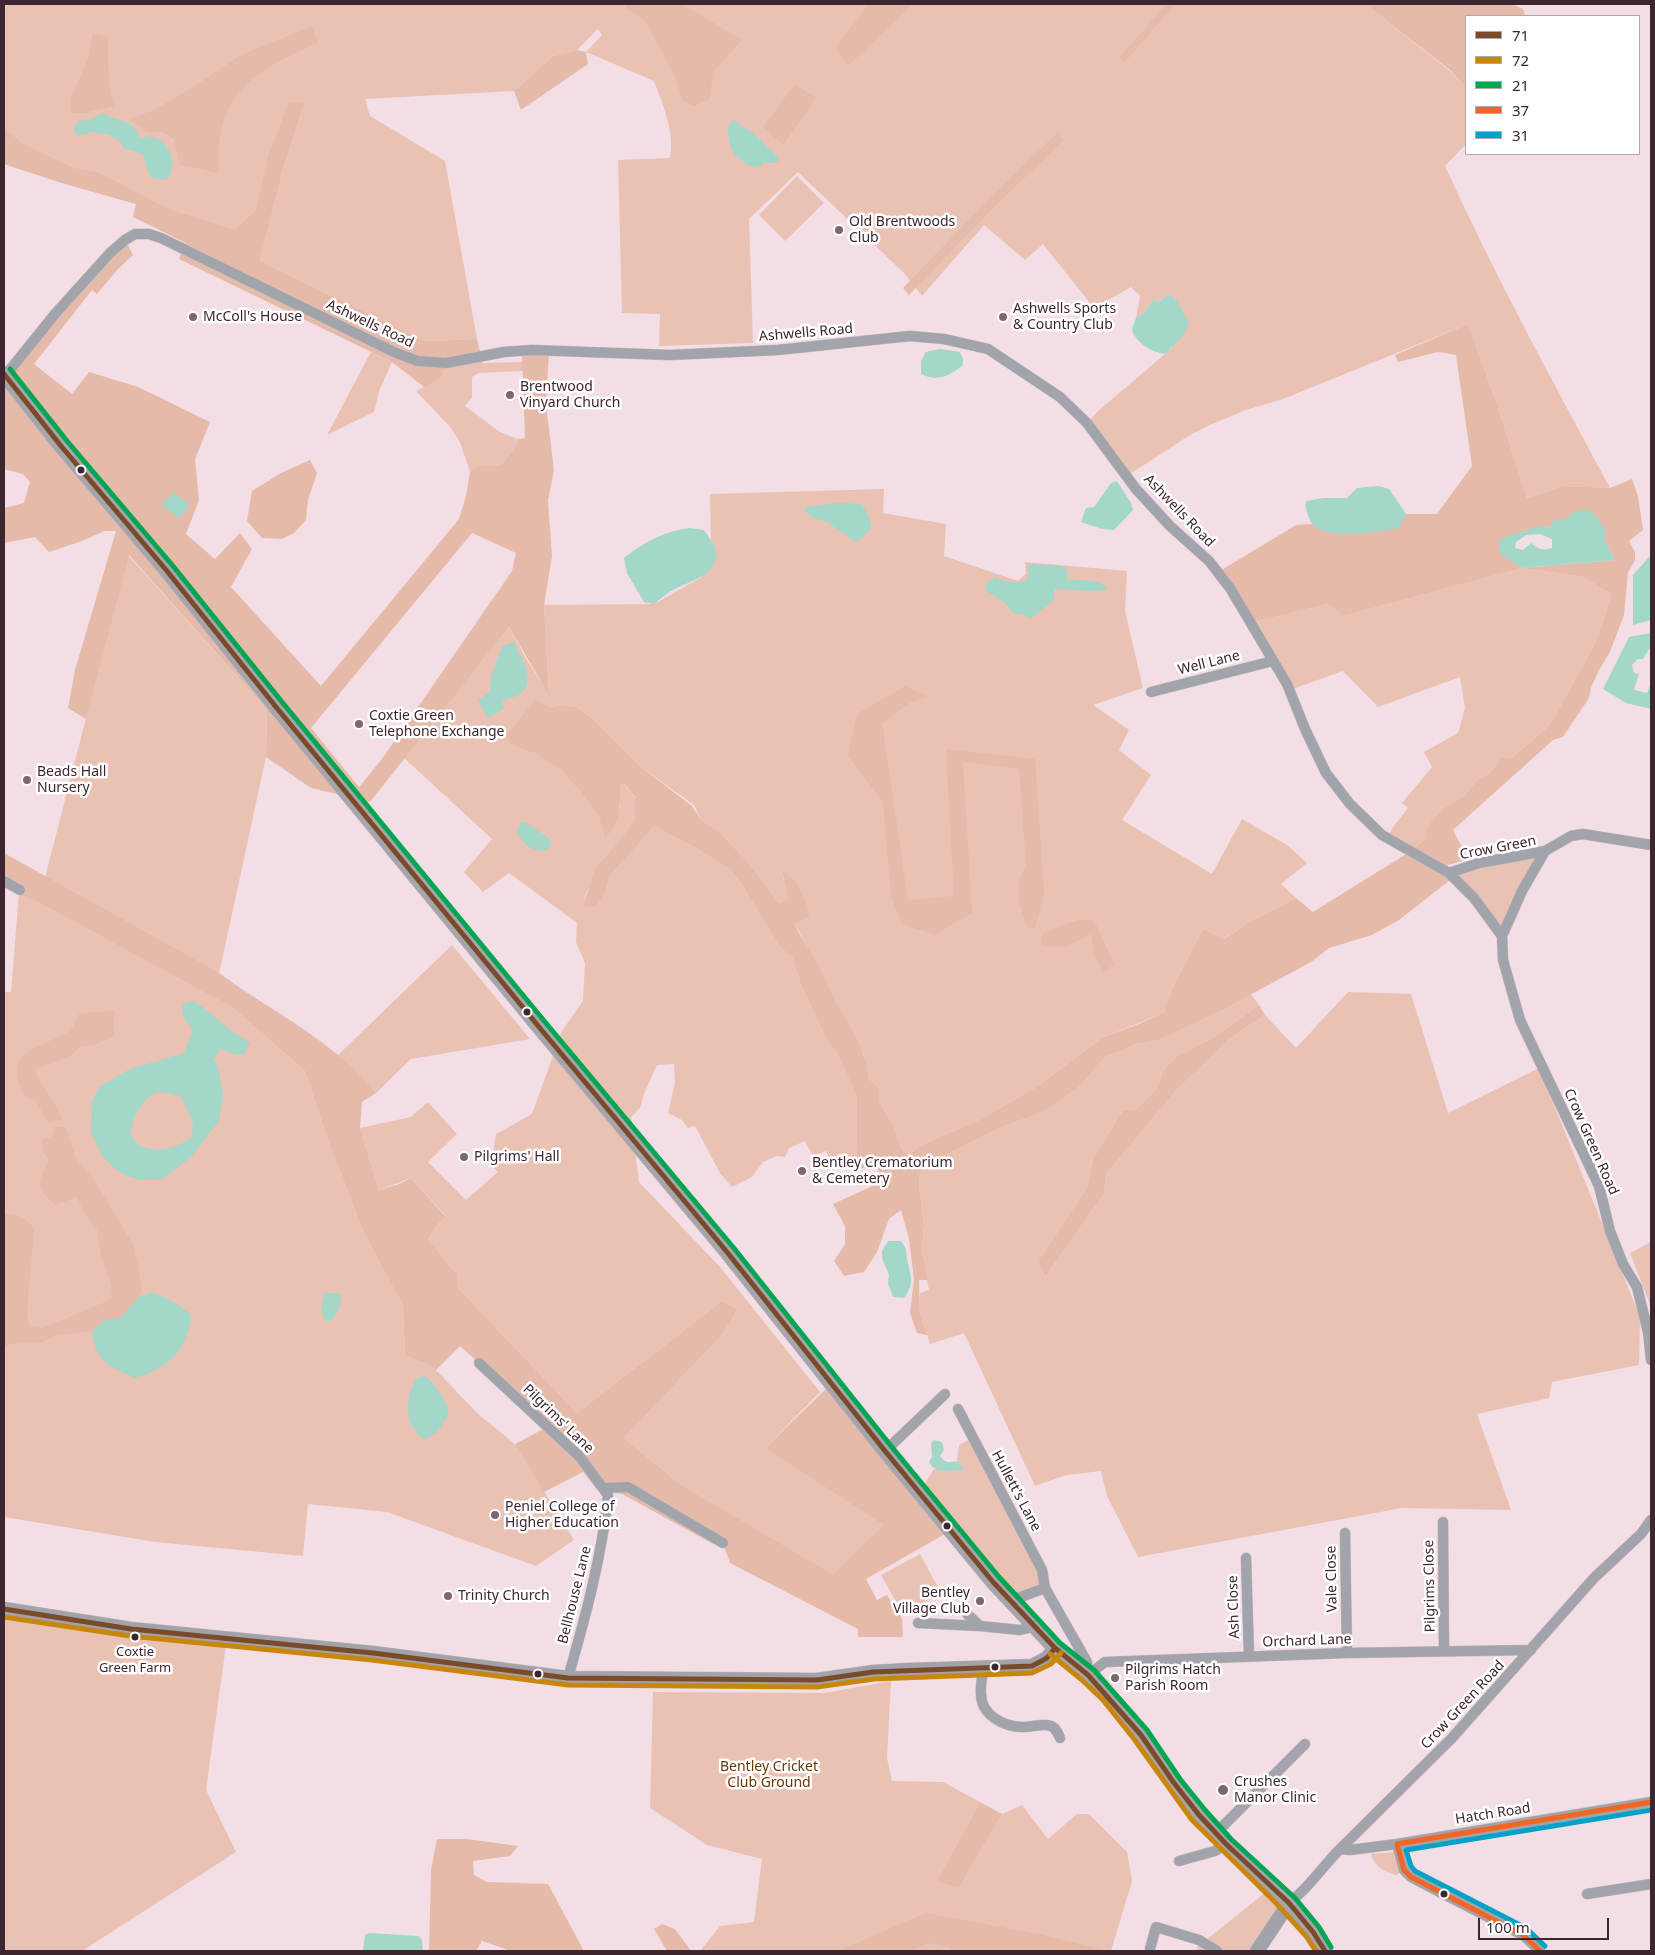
<!DOCTYPE html>
<style>
body{margin:0}
#map{position:relative;width:1655px;height:1955px;overflow:hidden;background:#f3dee6;font-family:"Noto Sans",sans-serif}
canvas{display:block}
.frame{position:absolute;inset:0;border:5px solid #3d2630;pointer-events:none}
.legend{position:absolute;left:1465px;top:15px;width:175px;height:140px;box-sizing:border-box;background:#fff;border:1px solid #b1a8ac;margin:0;padding:6px 9px;list-style:none;font-size:15px;color:#3d2630}
.legend li{display:flex;align-items:center;gap:10px;height:25px}
.legend b{width:25px;border:1px solid #b1a8ac}
.scale{position:absolute;left:1478px;top:1918px;width:131px;height:22px;box-sizing:border-box;border:2px solid #3d2630;border-top:0;padding-left:6px;font-size:15px;line-height:18px;white-space:nowrap;color:#3d2630;-webkit-text-stroke:4px #fff;paint-order:stroke}
</style>
<div id="map">
<canvas width="1655" height="1955"></canvas>
<div class="frame"></div>
<ul class="legend">
<li><b style="height:6px;background:#7a4b2a"></b>71</li>
<li><b style="height:6px;background:#c8860c"></b>72</li>
<li><b style="height:6px;background:#00a651"></b>21</li>
<li><b style="height:6px;background:#f26522"></b>37</li>
<li><b style="height:6px;background:#03a2c6"></b>31</li>
</ul>
<div class="scale">100 m</div>
</div>
<script>
const ctx = document.querySelector('canvas').getContext('2d');
ctx.lineJoin = 'round';
function fill(path, color) { ctx.fillStyle = color; ctx.fill(path, 'evenodd'); }
function stroke(path, color, width, dash) { ctx.strokeStyle = color; ctx.lineWidth = width; ctx.lineCap = dash ? 'butt' : 'round'; ctx.setLineDash(dash || []); ctx.stroke(path); }
function drawText(font, color, halo, rows, align = 'center') {
  ctx.font = font + ' "Noto Sans",sans-serif'; ctx.lineWidth = 5; ctx.setLineDash([]); ctx.textBaseline = 'middle'; ctx.strokeStyle = halo; ctx.fillStyle = color; for (const [text, x, y, turn = 0] of rows) {
    ctx.save(); ctx.translate(x, y); ctx.rotate((+turn || 0) * Math.PI / 180); ctx.textAlign = isNaN(turn) ? turn : align; if (halo) ctx.strokeText(text, 0, 0); ctx.fillText(text, 0, 0); ctx.restore();
  }
}
const green = new Path2D(`
 M4,4H1365L1450,71L1464,85H1466V144L1445,166C1495,276 1553,382 1610,488L1563,486L1527,498L1497,404L1468,324L1283,399L1246,410L1210,425L1190,435L1127,476L1087,423L1097,412L1172,348L1169,294L1159,302L1148,306L1146,312L1136,318L1140,296L1131,287L1094,308L1043,244L1025,260L984,225L922,296L905,274L798,172L749,219L753,343L659,346L660,314L622,313L618,160L670,158C675,132 663,105 654,81L586,52L602,35L598,29L577,50L553,56L514,91L365,99L370,116L445,161L477,339L425,341L260,261L283,170L303,106L252,257L137,204L62,183L4,164Z
 M797,176L824,203L785,241L759,215Z
 M371,352L392,362L379,391L374,412L327,435Z
 M523,362V371L479,373L472,377V397L465,406L500,432L518,439L516,446L500,466H478L470,472L460,442L451,428L416,391L441,378L444,369L483,363Z
 M884,489L883,513L946,524L944,556L1018,581L1026,574L1025,562L1127,571L1125,611L1143,688L1093,705L1129,730L1119,750L1151,775L1122,820L1212,874L1242,819L1287,845L1307,863L1281,884L1296,898L1253,920L1223,939L1203,929L1173,987L1168,1011L1102,1038L1038,1086L979,1120L921,1145L908,1155L901,1148L895,1129L879,1101V1088L868,1078L864,1055L795,924L796,881L782,872L788,899L779,903L748,862L725,838L701,820L694,805L641,767L593,719L576,707L565,705L549,707L511,745C519,748 529,750 537,754C564,767 582,792 599,816L620,808V787L624,783L635,798V819L587,891L583,906L606,891L610,875L629,855L654,824L694,847L730,869L742,885L780,947L792,957L801,985L826,1038L837,1053L857,1097L856,1167L832,1165L826,1151L813,1156L805,1141L789,1148L785,1157L777,1156L763,1162L752,1177L732,1187L720,1173L695,1126L688,1128L682,1120L668,1113L675,1083L674,1064L657,1065L644,1094L640,1108L631,1117L639,1182L721,1268L820,1392L765,1448L885,1525L833,1576L680,1484L624,1438L722,1335L738,1309L722,1301L577,1413L458,1288L457,1275L428,1239L439,1223L446,1216L411,1178L379,1190L360,1128L411,1117L428,1102L457,1134L428,1162L466,1200L498,1172L491,1165L496,1134L532,1114L562,1031L583,1001L585,963L576,942L577,923L509,873L483,892L464,872L492,839L404,758L509,627L528,662L549,694L544,605L654,604L702,577L716,551L711,540L710,494Z
 M128,555L267,710L266,757L214,997L232,1007L305,1071L329,1143L364,1233L403,1306L405,1356L428,1364L436,1370L479,1415L515,1444L574,1540L536,1566L387,1512L308,1504L303,1556L155,1542L4,1517V992H11L19,893L39,901Z
 M1522,568L1583,577L1611,594L1602,625L1593,647L1555,716L1547,728L1513,757L1501,758L1489,774L1477,780L1464,796L1445,807L1433,819L1427,838L1411,851L1387,838L1393,827L1408,808L1402,803L1432,767L1424,752L1458,733L1465,708L1460,677L1378,707L1343,671L1290,690L1251,623L1328,604L1343,616Z
 M1545,851L1502,936L1449,873Z
 M452,945L530,1039L411,1059L376,1093L338,1055Z
 M1348,992L1411,994L1448,1113L1539,1068L1640,1317L1639,1365L1552,1382L1549,1398L1477,1414L1511,1510L1402,1508L1138,1557L1107,1496L1101,1471L1066,1475L1035,1486L964,1333L930,1344L920,1313V1293L929,1290L922,1252L924,1225L919,1185L920,1171L951,1152L1002,1127L1043,1112L1079,1087L1106,1056L1137,1044L1158,1040L1251,994L1259,1005L1211,1039L1176,1057L1163,1071L1158,1087L1135,1110H1123L1093,1159L1087,1188L1038,1261L1045,1277L1104,1194L1106,1174L1175,1092L1229,1039L1265,1015L1296,1048Z
 M1651,1242V1307L1630,1253Z
 M972,1438L1045,1588L1010,1601L919,1492L934,1469L958,1470L964,1467L957,1461L959,1445Z
 M920,1554L941,1593L903,1614L881,1575Z
 M4,1609L227,1638L206,1790L236,1852L82,1951H4Z
 M891,1681L887,1758L892,1781L943,1782L980,1802L936,1882L959,1888L1002,1814L1022,1805L1048,1839L1077,1814H1089L1127,1852L1132,1881L1111,1951H700L720,1926L754,1922L762,1859L707,1845L650,1808L653,1692L824,1693Z
 M1393,1852L1397,1856L1401,1871L1397,1875C1385,1873 1374,1866 1371,1854Z
 M1272,1887L1289,1903L1257,1951H1199L1196,1948Z`);
const forest = new Path2D(`
 M626,4L684,5L742,40L713,72L710,99L694,106L682,100L676,79L646,22L626,8Z
 M869,4H913L848,66L836,47Z
 M1167,4H1175L1125,62L1119,58Z
 M1365,4H1512L1523,9L1525,16H1466V85H1464L1450,70Z
 M312,26L318,43C276,62 235,78 222,126C218,141 219,157 219,173L180,165L174,139L163,132H147L129,119L154,110L177,97L210,76L239,56Z
 M93,33L108,37C108,61 108,83 114,106L85,113H70L71,98L88,59Z
 M577,50L586,52L588,64L521,110L514,91L553,56Z
 M795,84L816,98L783,145L763,127Z
 M289,102L304,103L283,170L260,261L425,341L477,339L483,363L444,369L441,378L424,387L392,362L179,259L186,243L133,217L136,204L62,183L4,164V129L25,145L74,168L100,173L168,209L235,230L256,210L268,156Z
 M1058,132L1063,141L997,204L909,295L903,288L990,198Z
 M125,240L133,255L118,269L97,294L92,290L34,364L72,394L89,372L138,387L210,422L195,459L199,500L186,534L215,559L240,533L252,549L231,587L321,686L459,519L466,496L470,472L478,466H500L516,446L518,439L525,438L522,351L549,350L546,405L554,470L548,500L552,556L544,605L549,695L509,627L370,802L311,788L266,757L267,710L129,555L86,719L68,708L75,670L116,531H105L79,542L49,552L35,537L4,543V508L24,503L30,482L23,474L4,469V366L13,367ZM472,533L516,553L512,571L382,759L359,787L311,728Z
 M1468,324L1497,404L1527,498L1563,486L1610,488L1632,479L1638,496L1643,530L1629,541L1635,552V560L1628,573L1624,615L1610,652L1598,672L1591,688L1589,698L1563,737L1553,740L1453,830L1468,859L1445,866L1440,873L1450,880L1399,920L1372,935L1329,948L1311,962L1222,1010L1158,1040L1137,1044L1106,1056L1079,1087L1043,1112L1002,1127L951,1152L920,1171L919,1185L924,1225L922,1252L928,1280H919L920,1313L927,1335L917,1333L910,1313L914,1279L909,1239L901,1210L889,1219L877,1252L864,1272L844,1276L834,1261L845,1244V1226L833,1204L877,1184L879,1170L856,1167L857,1097L837,1053L826,1038L801,985L792,957L780,947L742,885L730,869L694,847L654,825L629,855L610,875L606,891L595,907L583,906L595,869L619,842L635,819V797L624,783L620,787C620,807 621,824 605,837L599,816L581,792L561,770L537,754L511,745L507,735L535,700L549,707L565,705L576,707L593,719L641,767L692,806L701,820L720,833L748,862L779,903L788,899L782,871L796,881L808,908L809,916L795,924C799,936 808,946 814,958C822,971 828,986 835,1000C847,1022 868,1052 868,1078L879,1088V1101L895,1129L901,1148L908,1155L921,1145L979,1120L1038,1086L1102,1038L1141,1023L1165,1012L1173,987L1203,929L1224,939L1249,922L1296,898L1313,912L1411,851L1427,838L1425,833L1433,819L1445,807L1464,796L1477,780L1489,774L1501,758L1513,757L1547,728L1555,716L1593,647L1602,625L1611,594L1583,577L1522,568L1615,560L1605,540V529L1568,519H1558L1553,526L1546,528L1507,536L1522,568L1343,616L1328,604L1251,623L1218,572L1296,525L1312,524C1335,541 1372,530 1398,528L1406,514H1437L1472,466L1456,355L1438,352L1398,362L1395,355Z
 M310,460L317,473L308,500L306,520L294,533L282,539L262,538L247,521L252,491L281,473Z
 M905,686L929,697L911,702L882,723L908,900L954,896L946,749L1035,759L1044,892L1035,929L1027,927L1019,903L1018,884L1026,864L1019,769L963,762L972,913L935,935L902,924L891,896L883,802L848,756L857,714Z
 M4,853L219,973C258,1002 301,1024 338,1055C351,1066 364,1080 376,1093L362,1102L360,1128L379,1190L399,1184L411,1178L446,1217L439,1223L428,1239L457,1275L458,1288L577,1413L722,1301L738,1309L722,1335L624,1438L680,1484L833,1575L884,1525L765,1448L832,1383L945,1534L866,1579L877,1600L887,1595L902,1618L903,1637H858V1629L730,1563L723,1543L713,1544L622,1494L597,1490L583,1472L544,1492L515,1444L549,1426L460,1346L436,1370L428,1364L405,1356L403,1306L364,1233L329,1143L305,1071L232,1007L39,902L4,888Z
 M1079,920H1094L1114,964L1103,973L1095,955L1091,934L1065,947L1041,946L1042,934L1059,926Z
 M1259,1005L1265,1015L1229,1039L1175,1092L1106,1174L1104,1194L1045,1277L1038,1261L1087,1188L1093,1159L1123,1110H1135L1158,1087L1163,1071L1176,1057L1211,1039Z
 M114,1010V1036L97,1044L79,1047L72,1055L34,1070L63,1119L48,1123L36,1101C29,1100 22,1094 20,1086C19,1082 17,1076 17,1071C17,1044 58,1044 72,1028C75,1024 77,1018 79,1014Z
 M55,1127H66L76,1159L91,1175L134,1246L142,1289L139,1297L120,1318L103,1321L92,1331L54,1336L41,1343L21,1342L4,1346V1214C17,1213 25,1218 34,1228L27,1312L29,1327L43,1328L112,1299L111,1284L101,1256L97,1230L84,1213L77,1197L55,1205L44,1194L39,1182L49,1160L43,1152L41,1141L52,1136Z
 M980,1802L1002,1814L959,1888L936,1882Z
 M437,1839H467L518,1846L510,1856L473,1861L474,1875L487,1882L548,1884L584,1951H511L482,1941L476,1951H429L431,1870Z
 M926,1913L1039,1934L1106,1951H952L949,1947L929,1943L915,1949L914,1951H840C868,1937 897,1926 926,1913Z
 M662,1924L675,1929L691,1951H667L654,1929Z`);
const water = new Path2D(`
 M103,113C113,121 125,118 133,127C136,130 138,135 140,138C165,129 181,162 167,180L152,178C139,159 155,155 124,149L121,142L109,135L93,132L78,136L74,131L75,126L78,121L88,120Z
 M733,120L753,133L780,159L776,163H764L758,168L749,166L734,154L729,142L728,126Z
 M1169,294L1177,301L1189,323L1183,336L1165,354C1152,352 1135,343 1132,329L1136,318L1146,312L1148,306L1151,304L1153,300L1159,302Z
 M940,349L960,352L963,359V365C950,376 937,382 921,374V361L926,352Z
 M1117,481L1131,503L1133,510L1114,530L1102,529L1081,522L1086,508L1094,507L1111,483Z
 M1378,486L1389,489L1406,514L1399,528C1379,532 1330,540 1314,526C1309,521 1307,511 1305,505L1307,501L1323,498H1347L1357,488Z
 M174,492L190,506L179,518L161,505Z
 M839,503L861,504C874,522 875,530 856,542L827,522L814,518L804,511L807,507Z
 M1587,509L1595,515L1605,529V540L1615,560L1522,568L1499,553L1500,540L1507,536L1543,525L1547,528L1552,526L1551,522L1558,519H1568L1572,512ZM1540,534L1552,539V548C1543,551 1538,549 1531,543L1523,550L1515,548L1516,542L1526,535Z
 M690,528L704,530C708,536 715,544 716,551C719,576 689,581 673,590C666,593 660,600 654,604L644,602L627,573L624,558C644,542 665,531 690,528Z
 M1651,555V620L1633,625V575Z
 M1027,564L1061,566L1066,569L1068,573L1066,579L1094,581L1105,585L1107,590L1095,591L1054,589V600L1030,619L1022,614H1014L1005,603L985,590L987,582L995,577L1006,582H1024L1029,574Z
 M1651,633V649H1649L1643,659H1638L1632,665L1634,673L1639,674L1634,690L1647,693L1651,683V709L1626,703L1603,689L1629,637Z
 M514,642C520,656 537,680 521,693C516,697 508,699 502,701L504,709L487,718L478,700L490,692L491,676L502,646Z
 M520,822H525L550,839L551,844L547,850C531,852 523,845 517,831Z
 M193,1001C207,1009 218,1020 231,1030C237,1036 244,1037 250,1044L245,1051V1054H234L221,1049L214,1059L218,1067L223,1093L219,1121L191,1157L161,1180H140L127,1176L117,1170L103,1157L91,1133L92,1101L99,1087L130,1069L184,1053L193,1030L182,1015L183,1004ZM156,1092L168,1093L182,1097L193,1123L192,1137C180,1147 158,1153 143,1147C138,1145 134,1139 131,1136C131,1117 140,1103 156,1092Z
 M888,1241H900C907,1247 906,1251 907,1259C910,1276 916,1282 904,1298L893,1297L888,1283L889,1275L882,1258V1251Z
 M152,1292C164,1296 182,1306 191,1315C188,1350 168,1369 134,1378C109,1365 96,1363 92,1331L103,1321L120,1318L139,1297Z
 M325,1293H341L340,1307L331,1321H327L323,1318L321,1307Z
 M425,1376C436,1385 444,1398 449,1412C443,1425 438,1435 424,1439C403,1425 405,1397 417,1378Z
 M934,1440L942,1442L944,1450L940,1456C945,1463 949,1463 957,1461L964,1467L963,1469C952,1471 934,1474 929,1462L932,1457L931,1443Z
 M369,1933L419,1936L422,1940L423,1951H363L365,1935Z`);
const street = new Path2D(`
 M5,376L55,314L110,253L125,240L135,234H149L161,238L396,353L418,361L446,363L504,352L532,350L670,355L778,350L910,336L944,339L988,349L1060,397L1087,423L1136,489L1170,526L1209,561L1230,588L1287,684L1305,729L1326,773L1350,804L1382,835L1449,873
 M1151,692L1273,661
 M1545,851L1571,836L1583,834L1651,845
 M4,881L20,890
 M1502,936L1474,898L1449,873L1479,863L1545,851L1522,891L1502,936L1503,960L1520,1020L1599,1186L1610,1231L1623,1264L1637,1287L1648,1332L1651,1360
 M479,1363L580,1457L608,1495C602,1557 585,1618 568,1678
 M958,1409L1042,1570L1045,1588L1087,1662L1088,1675
 M885,1451L945,1394
 M604,1488L628,1487L723,1543
 M1443,1522L1444,1651
 M1345,1533L1347,1653
 M1246,1558L1249,1656
 M1010,1601L1045,1588
 M967,1614L980,1626
 M918,1623L980,1626L1020,1630L1033,1627
 M983,1666C983,1675 980,1685 981,1694C981,1715 1004,1727 1023,1727C1032,1727 1043,1723 1051,1726C1056,1728 1058,1733 1060,1738
 M1088,1675L1105,1662L1347,1653L1531,1650
 M1216,1833L1305,1744
 M1397,1844L1404,1870L1411,1877L1523,1935L1540,1951
 M1340,1849L1350,1850L1397,1844L1651,1802
 M1179,1861L1215,1851L1226,1844
 M1587,1894L1651,1884
 M1289,1903C1309,1888 1322,1867 1340,1849L1452,1738L1594,1578L1641,1534L1651,1520
 M1150,1949L1156,1927L1199,1940L1217,1951`);
const secondary = new Path2D(`
 M4,1609L131,1629L373,1653L568,1678L817,1680L873,1672L908,1670L1032,1666L1047,1658L1055,1648
 M1257,1951L1289,1903`);
const primary = new Path2D(`
 M4,374L61,446L167,571L276,707L544,1033L727,1252L885,1451L993,1582L1055,1648L1088,1675L1141,1735L1174,1783L1199,1815L1226,1844L1289,1903L1313,1932L1325,1951`);
const bus1 = new Path2D(`
 M4,374L61,446L167,571L276,707L544,1033L727,1252L885,1451L993,1582L1055,1648L1088,1675L1141,1735L1174,1783L1199,1815L1226,1844L1289,1903L1313,1932L1325,1951
 M4,1609L131,1629L373,1653L568,1678L817,1680L873,1672L1032,1666L1047,1658L1055,1648`);
const bus2 = new Path2D(`
 M4,1617L130,1636L372,1660L568,1685L817,1687L874,1679L1032,1673L1051,1664L1061,1653
 M1050,1654L1082,1680L1103,1700L1134,1739L1192,1820L1275,1902L1306,1936L1316,1951`);
const bus3 = new Path2D(`
 M10,369L67,441L173,566L282,702L550,1028L733,1247L891,1446L999,1577L1060,1643L1094,1670L1147,1730L1180,1779L1205,1810L1231,1839L1295,1898L1319,1927L1331,1947`);
const bus4 = new Path2D(`
 M1397,1844L1651,1802
 M1397,1844L1404,1870L1411,1877L1523,1935L1540,1951`);
const bus5 = new Path2D(`
 M1545,1946L1526,1928L1415,1871L1411,1866L1406,1850L1651,1810`);
const markers = [
 [839,230,5,"#7d6670"],
 [193,317,5,"#7d6670"],
 [1003,317,5,"#7d6670"],
 [510,395,5,"#7d6670"],
 [81,470,4.5,"#3d2630"],
 [359,724,5,"#7d6670"],
 [27,780,5,"#7d6670"],
 [527,1012,4.5,"#3d2630"],
 [464,1157,5,"#7d6670"],
 [802,1171,5,"#7d6670"],
 [495,1515,5,"#7d6670"],
 [947,1526,4.5,"#3d2630"],
 [448,1596,5,"#7d6670"],
 [980,1601,5,"#7d6670"],
 [135,1637,4.5,"#3d2630"],
 [995,1667,4.5,"#3d2630"],
 [538,1674,4.5,"#3d2630"],
 [1115,1678,5,"#7d6670"],
 [1223,1790,6,"#7d6670"],
 [1444,1894,4.5,"#3d2630"]
];
const busNames = [
 ["Coxtie",135,1652],
 ["Green Farm",135,1668]
];
const poiNames = [
 ["Old Brentwoods",849,222],
 ["Club",849,238],
 ["Ashwells Sports",1013,309],
 ["& Country Club",1013,325],
 ["McColl's House",203,317],
 ["Brentwood",520,387],
 ["Vinyard Church",520,403],
 ["Coxtie Green",369,716],
 ["Telephone Exchange",369,732],
 ["Beads Hall",37,772],
 ["Nursery",37,788],
 ["Pilgrims' Hall",474,1157],
 ["Bentley Crematorium",812,1163],
 ["& Cemetery",812,1179],
 ["Peniel College of",505,1507],
 ["Higher Education",505,1523],
 ["Bentley",970,1593,"right"],
 ["Village Club",970,1609,"right"],
 ["Trinity Church",458,1596],
 ["Pilgrims Hatch",1125,1670],
 ["Parish Room",1125,1686],
 ["Crushes",1234,1782],
 ["Manor Clinic",1234,1798]
];
const streetNames = [
 ["Ashwells Road",370,324,25],
 ["Ashwells Road",806,333,-5],
 ["Ashwells Road",1179,511,46],
 ["Well Lane",1209,663,-14],
 ["Crow Green",1498,848,-11],
 ["Crow Green Road",1591,1142,66],
 ["Pilgrims' Lane",558,1419,44],
 ["Hullett's Lane",1016,1491,62],
 ["Vale Close",1332,1579,-91],
 ["Pilgrims Close",1430,1586,-91],
 ["Bellhouse Lane",575,1595,-76],
 ["Ash Close",1234,1607,-92],
 ["Orchard Lane",1307,1641,-2],
 ["Crow Green Road",1463,1705,-47],
 ["Hatch Road",1493,1814,-9]
];
const parkNames = [
 ["Bentley Cricket",769,1767],
 ["Club Ground",769,1783]
];
fill(green, '#e9c2b3');
fill(forest, '#e5baa9');
fill(water, '#a2d7c9');
stroke(street, '#cdbbc2', 11);
stroke(secondary, '#cdbbc2', 15);
stroke(primary, '#cdbbc2', 16);
stroke(street, '#a1a4aa', 10);
stroke(secondary, '#a1a2aa', 14);
stroke(primary, '#a6a5ac', 15);
stroke(bus1, '#7a4b2a', 5);
stroke(bus2, '#c8860c', 5);
stroke(bus3, '#00a651', 5);
stroke(bus4, '#f26522', 5);
stroke(bus5, '#03a2c6', 5);
for (const [x, y, r, color] of markers) { const dot = new Path2D(); dot.arc(x, y, r, 0, 2 * Math.PI); ctx.fillStyle = color; ctx.fill(dot); stroke(dot, '#fff', 2); }
drawText('13px', '#3d2630', '#fff', busNames);
drawText('14px', '#3d2630', '#fff', poiNames, 'left');
drawText('14px', '#3d2630', '#fff', streetNames);
drawText('14px', '#6c3505', '#fff', parkNames);
</script>
